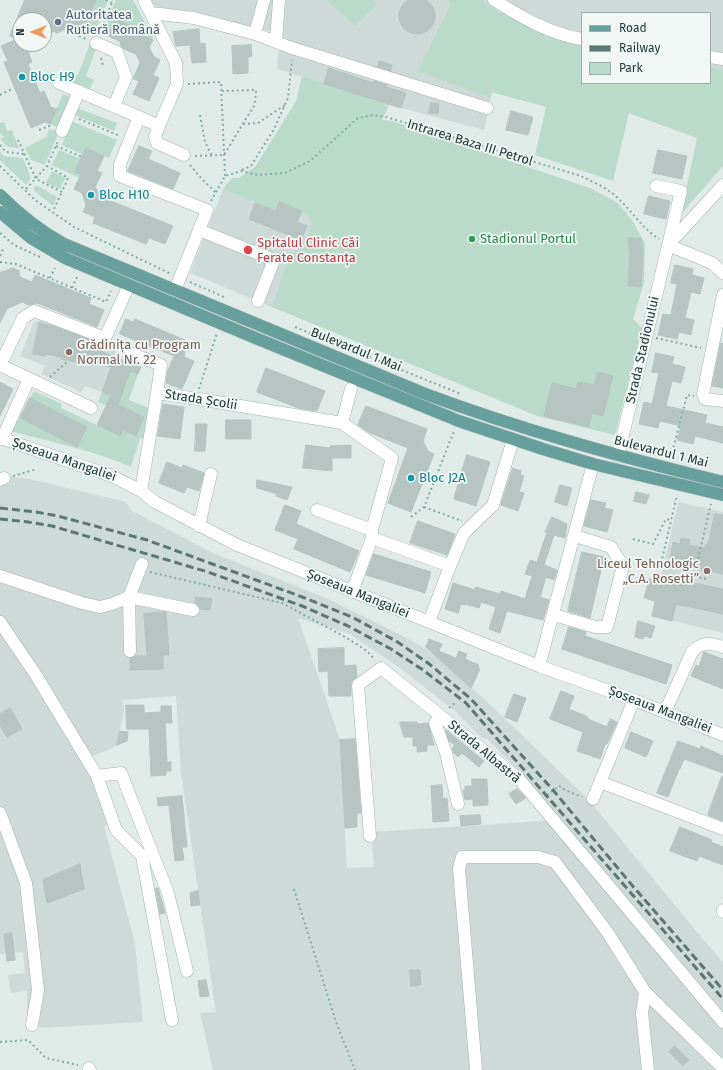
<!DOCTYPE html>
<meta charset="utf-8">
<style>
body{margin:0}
#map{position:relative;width:723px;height:1070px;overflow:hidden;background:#e0ebe8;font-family:"Fira Sans",sans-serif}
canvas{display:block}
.legend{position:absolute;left:581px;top:12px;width:130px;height:72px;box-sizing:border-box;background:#f0f7f5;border:1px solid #9dabaa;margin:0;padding:5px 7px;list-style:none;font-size:12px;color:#213a39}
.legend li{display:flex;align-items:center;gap:8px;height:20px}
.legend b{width:20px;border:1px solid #9dabaa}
.north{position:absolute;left:12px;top:12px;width:40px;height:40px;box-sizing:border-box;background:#f0f7f5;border:1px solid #9dabaa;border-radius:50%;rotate:270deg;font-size:11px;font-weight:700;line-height:16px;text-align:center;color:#213a39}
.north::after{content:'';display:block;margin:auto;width:14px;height:18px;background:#ed9c5c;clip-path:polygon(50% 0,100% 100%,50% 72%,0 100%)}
</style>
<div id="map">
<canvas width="723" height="1070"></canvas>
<ul class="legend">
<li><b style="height:5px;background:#669f9b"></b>Road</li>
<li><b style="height:5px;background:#5c7674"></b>Railway</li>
<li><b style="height:11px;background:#badbc9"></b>Park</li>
</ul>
<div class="north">N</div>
</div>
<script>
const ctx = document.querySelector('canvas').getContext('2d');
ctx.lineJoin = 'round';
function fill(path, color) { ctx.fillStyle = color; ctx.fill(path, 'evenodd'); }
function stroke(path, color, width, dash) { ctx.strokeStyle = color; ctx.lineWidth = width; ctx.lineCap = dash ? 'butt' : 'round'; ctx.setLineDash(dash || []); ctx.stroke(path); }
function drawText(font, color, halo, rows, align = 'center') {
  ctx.font = font + ' "Fira Sans",sans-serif'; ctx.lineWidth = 3.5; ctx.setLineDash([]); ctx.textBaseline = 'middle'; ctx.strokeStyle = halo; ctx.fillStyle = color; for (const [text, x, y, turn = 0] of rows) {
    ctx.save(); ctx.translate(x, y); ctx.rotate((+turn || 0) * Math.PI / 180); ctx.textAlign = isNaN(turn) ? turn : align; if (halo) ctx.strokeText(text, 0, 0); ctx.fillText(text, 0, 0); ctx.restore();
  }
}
const built = new Path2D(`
 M150,0H276L274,32L155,6Z
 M282,0H723V140L697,138L629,113L546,107L492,92L484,130L401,108L277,69ZM582,13H710V83H582Z
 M223,189L275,211L279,202L307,215L312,223L304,247L289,254L272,307L190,273Z
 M44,319L118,347L102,392L85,386L81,392L41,374L45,366L20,356L34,322Z
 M0,475L30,479L126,502L132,511L215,554L326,598L403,636L433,653L497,711L588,799L701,937L723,962V1070H213L200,1013L216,1012L181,773L176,696L122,700L124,709L117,746L90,757L116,823L104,826L135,944L143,1022L40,1028L27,1023V991L11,993L8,975L25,973L23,952L0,954ZM298,618L350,634L400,668L456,712L482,738L487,739L511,763L558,820L371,832L374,867L347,868L340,740Z
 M678,502L723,512V633L652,616Z`);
const green = new Path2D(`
 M96,0H108L96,30L86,26Z
 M116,0H133L153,37V40L137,33L138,29L115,19L108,36L102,33Z
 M327,0H372L377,4L355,26Z
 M447,0H483L494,9L529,27L566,42L582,45V83H710V68L723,70V166L681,214L697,138L629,113L613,181L535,155L546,107L492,92L490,98L418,71L451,4Z
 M90,43L97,46L86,76L94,80L90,89L67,80L70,72L78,75Z
 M302,76L389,105L382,120L392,121L590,188L618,203L633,222L645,243L644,283L633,319L642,328L615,435L537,416L272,307L289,254L304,247L312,223L307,215L279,203L276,211L223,189L232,178H239L255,167L296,101Z
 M63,94L73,97L60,128L50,124Z
 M77,108L117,123L114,131L74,115Z
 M71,121L117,140L109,158L86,148L83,155L62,145Z
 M4,122L7,131L12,130L19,148L8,147L0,139L4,137L0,133V123Z
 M49,129L59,132L45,165L31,160L25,148L46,137Z
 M59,150L81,159L75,171L81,174L79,178L52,165Z
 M0,152L4,156L23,158L31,178L26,185L0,160Z
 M52,171L65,178L60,189L46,183Z
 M36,185L57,197L53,206L33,190Z
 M130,371L138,374L129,400L151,409L145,439L140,438L131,467C92,450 51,442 10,431L16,419L18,420L20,418L77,447L87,427L30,398L34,391L62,404L61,408L120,436L123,430L136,436L144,417L122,407L119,411L98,402L102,392L120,398Z`);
const building = new Path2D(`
 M399 16a18 18 0 1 1 36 0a18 18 0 1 1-36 0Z
 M25,0H96L86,26H83L81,31L66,25L64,30L56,33L54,31L50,33L44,26V20H20V44H31L28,51L32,62L28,64L40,93L44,91L51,107L57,109L50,124L45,122L31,128L4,62L8,61L1,46L18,39L10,36Z
 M115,19L139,29L137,33L153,40L149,47L154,57L160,60L153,75L159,78L149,101L133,94L139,81L133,79L140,63L136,54L124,49L120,45L121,42L108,36Z
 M199,29L200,44L205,43L206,62L192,63L190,45L176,46L173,32Z
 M251,45L252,56L248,57V73L233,74L232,46Z
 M379,61L392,65L391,71L378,67Z
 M329,68L373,83L374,81L387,85L386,87L406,93L401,108L324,84Z
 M431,103L439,104L438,114L429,113Z
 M511,111L533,117L528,135L506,130Z
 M139,146L152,151L148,159L180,173L173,189L128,171Z
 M86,148L104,156L97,171L102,173L95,187L101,197L173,226L165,244L149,238L146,244L93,223L95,217L83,212L86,205L82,193L74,189L81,174L75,172Z
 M658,150L687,156L682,179L653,173Z
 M649,196L670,201L666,219L644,214Z
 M279,202L302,211L297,222L307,226L301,240L249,219L255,203L276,211Z
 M628,238H641L643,254L641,287L628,286L630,257Z
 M675,265L693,269L692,275L704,278L700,294L691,292L685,318L694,320L691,335L679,332L677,339L658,335L663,314L671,315L677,284L671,283Z
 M13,268L19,271L20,277L32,282L35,275L91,298L89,304L104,310L97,327L37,303L29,305L22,302L7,309L0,323V273Z
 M126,319L133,322L135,319L185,340L182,348L185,352L184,357L194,361L182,389L166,383L168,370L174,356L120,334Z
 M39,323L53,326L104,345L102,352L141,367L138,374L130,371L118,405L144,417L136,436L123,430L120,436L97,425L111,395L102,392L111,367L75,360V362L61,359V357L46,354L45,356L33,354Z
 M721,343L723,344V388L712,386Z
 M656,353L674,357L672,364L685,367L681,383L672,381L666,406L707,415L705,423L723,427V443L695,436L693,444L677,440L681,426L660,421L658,428L639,424L644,402L652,404L659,373L652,372Z
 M266,368L325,391L317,411L298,408L257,392Z
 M598,372L613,376L603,416L592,413L589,427L544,416L552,383L576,389L578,382L594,385Z
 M0,382L13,389L0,416Z
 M30,398L87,427L77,447L20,418Z
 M163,404L184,407L180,439L158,436Z
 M366,406L427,429L423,441L428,451L434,454L411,512L388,503L408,448L370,433L358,425Z
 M226,420H251V439H226Z
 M196,424H207L205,451H195Z
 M306,445L330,448V446L351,445V458H332V471L303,468Z
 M467,455L490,462L476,506L454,499Z
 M167,462L182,468L183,465L204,473L199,491L187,487L184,493L159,483Z
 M513,468L521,471L520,475L524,476L519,492L524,493L518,511L501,505Z
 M257,480L292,487L287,500L276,496L277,494L257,488Z
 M560,485L572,488L567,506L555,502Z
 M636,492L649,495L646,504L634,501Z
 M591,500L606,503L604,508L613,510L607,532L584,526Z
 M285,505L301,511L296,524L359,551L350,572L294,549L298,539L275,530Z
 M715,514L723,515V574L679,564L680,560L670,558L673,542L680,544L681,538L690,540L689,545L705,548L706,544H708Z
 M552,517L567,524L565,538L554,535L544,565L557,570L554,580L546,577L540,597L549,600L543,620L507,611L500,633L489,629L496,607L481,602L479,608L465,604V605L461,604L458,613L445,609L453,583L475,590L476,587L500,594L501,591L525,599L532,576L525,574L530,560L537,562L547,532H545Z
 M418,521L455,534L447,555L410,543Z
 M582,552L604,557L590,618L568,611Z
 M374,554L431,572L425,593L366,575Z
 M665,577L723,589V614L676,604L672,621L652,616L655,601L644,598L649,579L664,583Z
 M196,597L212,599L210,610L200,609L198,605L195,603Z
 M166,612L169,655H163V669L130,670V658L135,656H147L144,614Z
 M638,621L655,626L651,638L644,636L643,639L635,637Z
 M569,627L586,632L585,636L672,665L666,684L562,649Z
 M429,639L442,644L439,651L456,658L459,651L467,654L465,659L479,665L478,668L480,669L471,688L425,646L427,645Z
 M344,648V666L356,665L357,677L351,681V696H329L328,671L319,672L318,649Z
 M704,652L723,659V689L691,676L696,665L699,666Z
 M561,691L574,696L569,709L588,717V719L607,727L610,719L617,722L607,744H605L600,759L577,751L583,732L550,719Z
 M514,694L526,698L517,722L505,717Z
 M126,705H144V713L161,712V706H171L172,723H165L167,762H171V771H166V775L151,776L149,729H127Z
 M10,708L22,729L7,737L0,725V714Z
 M400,722H417V724L428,723L434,745H427V751L417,752V746H413V737H404Z
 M446,730L484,761L479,767L462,753L458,757L454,753L452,749L455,745L449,741Z
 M120,731L128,732L127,741L117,745Z
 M631,732L653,741L646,757L625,748Z
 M355,739L361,813H357V827L345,828L340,740Z
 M678,741L700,749L701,746L723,756V773L684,759L680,769H679L668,797L657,793Z
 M722,776H723V821L708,815Z
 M472,779H487L488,805L473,806V799L465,800L463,790H465V786H472Z
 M442,785L443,799L447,798L449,821L433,822L431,786Z
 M517,789L526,798L516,804L509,794Z
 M182,796L187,847H182L184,860L175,861L169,805L158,806L157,798Z
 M480,815L481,824L461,826L460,816Z
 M680,827L712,840L711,842L723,847V865L699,856L697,861L670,851Z
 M80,864L84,889L47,903L43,880Z
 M156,888H158L165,913L160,914Z
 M198,891L200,905L191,906L190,893Z
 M12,933L15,960L7,961L4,934Z
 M410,970H420L421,985L411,986Z
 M206,980L209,996L200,997L198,981Z
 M675,1046L689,1060L683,1066L669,1052Z`);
const path = new Path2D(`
 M106,0L112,3
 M100,33L113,0
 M79,36L86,39
 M101,58L103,66
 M188,84L221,82L225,176
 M0,95L12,89
 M200,115L205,142L212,156
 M79,119L120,136
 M243,124L258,123L285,105
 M39,130L49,126L52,127
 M18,140L36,179L62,192L68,178L47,166
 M0,145L6,152L24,154
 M56,146L82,157
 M195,156L224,155L255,104L256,90L221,91
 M190,165L201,178L216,193
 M0,166L35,200L74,227L171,274
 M242,170L251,166L274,129L288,98L292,60
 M26,189L47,166L58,141
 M211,201L225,176L241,171L258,175L285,173L310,161L358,118L373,115L386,117L581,176C590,181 601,185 609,191C628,204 639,226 659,239
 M54,209L62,192
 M0,233L14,245L40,257
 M0,256L4,247
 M0,262L16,264L106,302L111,291
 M50,278L55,268
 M190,282L226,298
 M72,288L77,277
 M295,327L461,394
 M656,338L701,348
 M50,377L68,361
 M199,389L217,333
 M671,457L687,395L694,396
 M13,476L37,469
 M424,507L462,521
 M411,517L424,507L454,431
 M633,539L653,544L666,519L671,520
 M660,568L677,495
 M150,572L282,603L347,638L367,651L375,660
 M706,579L694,576L711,504
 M449,708L456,702
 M547,795L559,786L565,790L582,797
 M294,889L336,1022L355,1070
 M0,1042L28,1040L46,1058L78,1065`);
const minor = new Path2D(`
 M144,0L176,63L177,84L159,126L139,117L120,164V176L207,210L175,290
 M494,0C521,17 550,34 582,39
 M151,13L194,18L255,34L292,48L487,108
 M255,34L264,0
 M276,42L279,0
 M96,43L117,52L126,77L114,106
 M710,57L723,59
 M59,83L139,117
 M159,126L155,136L157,143L184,155
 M62,131L79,91
 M199,230L274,260L258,301
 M669,244L723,185
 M668,245L712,263L723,273
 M723,295L703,394L705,399L723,401
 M125,351L161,365L157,393
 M91,408L0,365L23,318L34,311L105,338L129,285
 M342,423L392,458L372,530V538L352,592
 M0,438L112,476L141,491L155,502L237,545L539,666L634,700L723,735
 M2,439L29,379
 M618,456L681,191L656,186
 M0,480L4,478
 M141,491L157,393L205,400L342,423L351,389
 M317,510L372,530
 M199,526L211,474
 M372,538L450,566
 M0,576L82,603L100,607L112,604L129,597L142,564
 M554,615L595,627H607L623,566L611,547L575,536
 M0,622L34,672L97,776L116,830L142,856L172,1020
 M429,622L450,566L464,533L493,505L513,440
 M130,651L129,597L193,610
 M539,666L593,464
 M665,712L692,652C703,641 709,643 723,647
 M440,716L435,723L446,753L458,804
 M97,776L121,773L168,893L187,971
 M600,782L723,829
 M593,799L634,700
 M0,813L26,883L38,990L32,1025
 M370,836L358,685L381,668L519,779L723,1022
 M723,910V912
 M645,992L642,1013L648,1070
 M89,1068L90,1070
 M476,1070L459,869L462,857H538L555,862L608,933L645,992L723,1068`);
const major = new Path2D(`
 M0,195C19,214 40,231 64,244L423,393C521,430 621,457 723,482
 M0,212L31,238L65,258L253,337L459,421L543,449L593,464L723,495`);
const rail = new Path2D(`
 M0,508L36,512L58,516L147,540L305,598L352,617L396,641L428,663L471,699L553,790L631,884L723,990
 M0,519L28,522L52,526L208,572L302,606L348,626L391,649L423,670L466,703L723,999`);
const markers = [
 [58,22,4,"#5c6f8a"],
 [22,77,4,"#0f9aa8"],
 [91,195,4,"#0f9aa8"],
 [472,239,4,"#2e9e5b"],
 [248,250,5,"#e0444e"],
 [69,352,4,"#8d6e63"],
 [411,478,4,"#0f9aa8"],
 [707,571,4,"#8d6e63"]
];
const serviceNames = [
 ["Autoritatea",66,15],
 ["Rutieră Română",66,30]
];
const cultureNames = [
 ["Bloc H9",30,77],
 ["Bloc H10",99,195],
 ["Bloc J2A",419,478]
];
const streetNames = [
 ["Intrarea Baza III Petrol",470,143,17],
 ["Bulevardul 1 Mai",356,350,22],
 ["Strada Stadionului",643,350,-77],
 ["Strada Școlii",201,400,9],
 ["Bulevardul 1 Mai",661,452,14],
 ["Șoseaua Mangaliei",64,460,19],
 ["Șoseaua Mangaliei",358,594,22],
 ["Șoseaua Mangaliei",660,710,21],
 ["Strada Albastră",484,752,40]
];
const leisureNames = [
 ["Stadionul Portul",480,239]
];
const healthNames = [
 ["Spitalul Clinic Căi",257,243],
 ["Ferate Constanța",257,258]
];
const educationNames = [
 ["Grădinița cu Program",77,345],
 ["Normal Nr. 22",77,360],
 ["Liceul Tehnologic",699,564,"right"],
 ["„C.A. Rosetti”",699,579,"right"]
];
fill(built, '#cedad7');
fill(green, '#badbc9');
fill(building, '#b6c5c2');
stroke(building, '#b3c4c0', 1);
stroke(minor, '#a3b2b0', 13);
stroke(major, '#c1c8c8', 13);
stroke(path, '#82ada8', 2, [2, 3]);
stroke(minor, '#fff', 12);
stroke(major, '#669f9b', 12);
stroke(rail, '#5c7674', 3, [8, 4]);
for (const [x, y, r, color] of markers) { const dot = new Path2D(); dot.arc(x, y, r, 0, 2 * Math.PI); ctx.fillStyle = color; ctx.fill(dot); stroke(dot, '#f0f7f5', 1.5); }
drawText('13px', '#4e5e75', '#f0f7f5', serviceNames, 'left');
drawText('13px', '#0d838f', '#f0f7f5', cultureNames, 'left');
drawText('13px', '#213a39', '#f0f7f5', streetNames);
drawText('13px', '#27864d', '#f0f7f5', leisureNames, 'left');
drawText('13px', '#be3a42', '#f0f7f5', healthNames, 'left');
drawText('13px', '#785e54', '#f0f7f5', educationNames, 'left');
</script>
